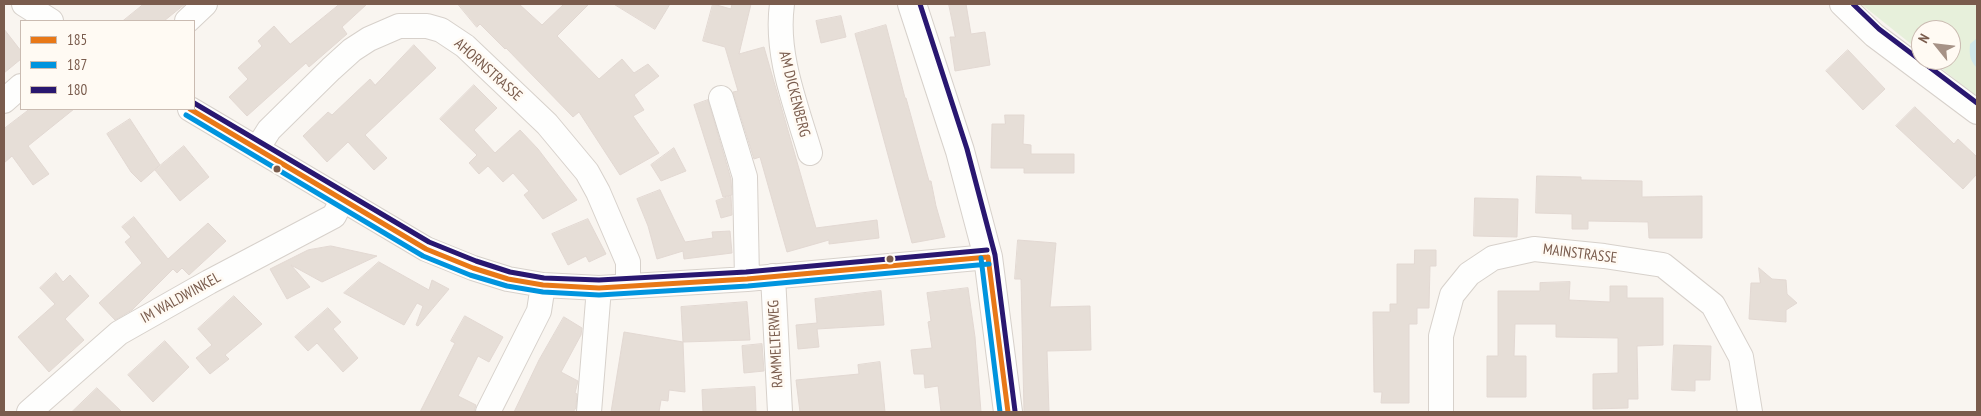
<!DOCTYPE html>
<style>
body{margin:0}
#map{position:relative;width:1981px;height:416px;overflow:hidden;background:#f9f5f0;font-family:"PT Sans Narrow",sans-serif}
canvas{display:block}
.frame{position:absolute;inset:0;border:5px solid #7a5c4d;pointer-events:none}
.legend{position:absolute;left:20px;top:20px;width:175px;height:90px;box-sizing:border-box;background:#fffaf3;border:1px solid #cabbb1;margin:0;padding:6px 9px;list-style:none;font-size:15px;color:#7a5c4d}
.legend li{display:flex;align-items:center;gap:10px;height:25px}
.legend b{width:25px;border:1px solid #cabbb1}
.north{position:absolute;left:1911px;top:20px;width:50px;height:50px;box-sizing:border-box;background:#fffaf3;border:1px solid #cabbb1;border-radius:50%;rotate:299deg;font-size:14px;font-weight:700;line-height:20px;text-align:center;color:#7a5c4d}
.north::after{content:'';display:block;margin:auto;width:18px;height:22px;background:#a69286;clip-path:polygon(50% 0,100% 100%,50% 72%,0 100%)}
</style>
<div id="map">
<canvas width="1981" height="416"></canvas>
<div class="frame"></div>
<ul class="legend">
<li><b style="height:6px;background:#e87817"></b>185</li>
<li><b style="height:6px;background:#0094de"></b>187</li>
<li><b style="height:6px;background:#291770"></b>180</li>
</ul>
<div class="north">N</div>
</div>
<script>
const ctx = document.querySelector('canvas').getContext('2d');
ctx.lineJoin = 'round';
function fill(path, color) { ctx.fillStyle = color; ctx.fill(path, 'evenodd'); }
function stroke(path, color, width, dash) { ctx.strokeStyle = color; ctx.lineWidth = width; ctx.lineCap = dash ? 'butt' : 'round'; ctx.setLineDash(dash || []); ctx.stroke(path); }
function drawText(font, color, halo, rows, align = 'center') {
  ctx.font = font + ' "PT Sans Narrow",sans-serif'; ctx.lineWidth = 5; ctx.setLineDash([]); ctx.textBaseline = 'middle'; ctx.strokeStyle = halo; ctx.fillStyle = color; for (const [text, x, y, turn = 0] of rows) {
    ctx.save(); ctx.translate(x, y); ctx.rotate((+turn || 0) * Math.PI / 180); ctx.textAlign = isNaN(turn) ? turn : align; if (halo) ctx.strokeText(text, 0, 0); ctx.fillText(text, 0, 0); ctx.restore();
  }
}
const green = new Path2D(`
 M1861,4H1977V97L1931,60H1951V30H1921V52Z`);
const water = new Path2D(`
 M1976,39L1977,40V68C1970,61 1969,55 1970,44Z`);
const building = new Path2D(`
 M144,4H185L164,21H123Z
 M340,4H367L342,27L347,34L309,67L306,63L247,116L229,97L248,79L238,68L262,46L258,41L274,26L290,44Z
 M458,4H519L542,25L564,4H589L557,36L599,79L622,59L634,73L648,64L659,76L634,95L644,110L633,116L659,153L620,175L579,112L573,117L506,48L505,49L480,24L477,27Z
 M614,4H670L655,29Z
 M713,4L731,9L732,4H751L739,54L764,47L816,228L877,220L879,238L829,244V240L787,252L760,157L754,159L733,92L738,91L725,47L703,41Z
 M949,4H966L971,34L985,32L990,65L955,71L950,37H955Z
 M841,16L846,37L821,43L816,21Z
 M886,25L905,98H906L929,181H931L936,206L945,237L912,243L855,34Z
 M4,29L21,51V59L4,73Z
 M414,45L436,68L365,135L387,158L374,170L348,142L327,162L303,136L328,112L332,115L370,79L375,85Z
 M1848,50L1885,89L1863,110L1826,71Z
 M474,85L497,108L474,130L495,153L520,130L538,149L577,200L543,219L524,195L529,191L513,173L503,182L488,166L479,174L469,163L477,155L440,119Z
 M708,100L731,179L732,195L723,197L694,105Z
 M1915,107L1954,144L1958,139L1977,157V174L1963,189L1896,126Z
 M30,109H74L28,146L49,174L33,185L12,156L4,163V129Z
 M1005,115H1024L1023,144L1031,145V154H1074V173H1024V168H991L992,124H1005Z
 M130,119L160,165L141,182L131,172L107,134Z
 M184,146L209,177L180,201L155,170Z
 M674,148L686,171L661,181L651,165Z
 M1537,176L1581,177V180L1642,181V197L1702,196V238H1649L1648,222L1588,221V229H1572V214L1536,213Z
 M660,190L685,242L713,238L712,232L730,231L732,253L684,259L683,251L657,259L648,226L637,199Z
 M731,196L732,215L721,218L716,201Z
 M1475,198L1518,199L1517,237L1474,236Z
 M134,217L168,259L208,223L226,241L189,275L182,268L177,273L173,269L132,310L115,320L99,303L142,263L125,242L131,237L122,227Z
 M588,219L606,254L589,262L586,256L568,265L552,234Z
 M1018,240L1056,243L1050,307L1090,306L1091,350L1047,351L1049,412H1024L1021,279H1015Z
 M331,246L377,256L322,282L291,265L310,287L287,299L270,269L308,250Z
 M1415,250H1436V266H1430L1429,308H1417V324H1409V403H1381L1382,392H1374L1373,312H1390V304H1397V264H1414Z
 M379,262L429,290L432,280L449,289L418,326L416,325L423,306L417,303L404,325L344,293Z
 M1759,268L1772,279L1786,280L1787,294L1797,303L1786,310V322L1749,319L1751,283H1760Z
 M56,273L63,282L70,275L89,296L65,319L84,340L49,372L18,337L55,304L40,288Z
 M1570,282L1569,300L1610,302V286H1627V298H1663V345L1637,346L1638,399H1628V408L1593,409V374L1618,373V338L1556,337V324H1515L1514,356H1526V397H1487V356H1498V291H1540V283Z
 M968,288L975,337L981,412H941L938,386L925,388L924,374H914L911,350L932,348L928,322L931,321L927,293Z
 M881,291L884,325L817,329L819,347L798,349L796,325L817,323L815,299Z
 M234,296L262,324L225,355L229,359L210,374L196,358L212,345L198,329Z
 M747,302L750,340L683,342L685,392L669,390L668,401L661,400L659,412H611L624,332L683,342L681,307Z
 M328,308L341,322L333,329L358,358L343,372L317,343L308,351L295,337Z
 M465,316L503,337L489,362L478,356L458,396L476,405L474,412H420L455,343L451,341Z
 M564,317L582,328L581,335L561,372L578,381L575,393L577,394L576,408L573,412H514L539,360Z
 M165,341L189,367L153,402L128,375Z
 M762,344L764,371L744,373L742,346Z
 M1674,345L1711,346L1710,380H1695V391L1672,390Z
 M880,362L885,412H800L796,380L859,374L858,365Z
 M755,387L756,412H703L702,390Z
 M97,388L122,412H72Z`);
const minor = new Path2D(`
 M24,4L51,21
 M782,4C775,55 796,105 810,153
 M1842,4L1874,35L1977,112
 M187,21L205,4
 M721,98L745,177L747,279
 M4,101L21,86
 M190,109L426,249L473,268L508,279L543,285L599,288L747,279L988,257
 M257,149L269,130L331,69L352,50L369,39L399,26H427L441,30L465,46L547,124L587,172L598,192L628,262V285
 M773,276L780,412
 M29,412L119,333L209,282L334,216L342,200
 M488,412L539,311L543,285
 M589,412L599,288
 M1441,412V336L1452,295L1469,274L1493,258L1534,249L1604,256L1663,265L1713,305L1741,357L1750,412`);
const tertiary = new Path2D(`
 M912,4L960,151L988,257L1008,412`);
const bus1 = new Path2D(`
 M190,109L426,249L473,268L508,279L543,285L599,288L747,279L988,257
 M988,257L1008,412`);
const bus2 = new Path2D(`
 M186,115L423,256L470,275L507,286L543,292L599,295L748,286L989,264
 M981,258L1000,412`);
const bus3 = new Path2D(`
 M920,4L967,149L995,255L1015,411
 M1853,4L1879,29L1977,103
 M194,103L429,242L476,261L510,272L544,278L599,280L746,272L987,250`);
const markers = [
 [277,169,4.5,"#7a5c4d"],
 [890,259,4.5,"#7a5c4d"]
];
const streetNames = [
 ["AHORNSTRASSE",488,70,42],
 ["AM DICKENBERG",794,94,76],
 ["MAINSTRASSE",1580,254,7],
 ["IM WALDWINKEL",181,298,-29],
 ["RAMMELTERWEG",776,344,-93]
];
fill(green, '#e7f0db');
fill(water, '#d0e8ea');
fill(building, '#e6ded7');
stroke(building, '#e2d8d2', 1);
stroke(minor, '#d7d1cb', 26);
stroke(tertiary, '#d7d1cb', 30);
stroke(minor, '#fefefd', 24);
stroke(tertiary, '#fefefd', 28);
stroke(bus1, '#e87817', 5);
stroke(bus2, '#0094de', 5);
stroke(bus3, '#291770', 5);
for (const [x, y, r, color] of markers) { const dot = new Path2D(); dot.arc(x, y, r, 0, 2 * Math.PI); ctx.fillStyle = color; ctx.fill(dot); stroke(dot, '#fffaf3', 2); }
drawText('15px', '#7a5c4d', '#fffaf3', streetNames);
</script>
